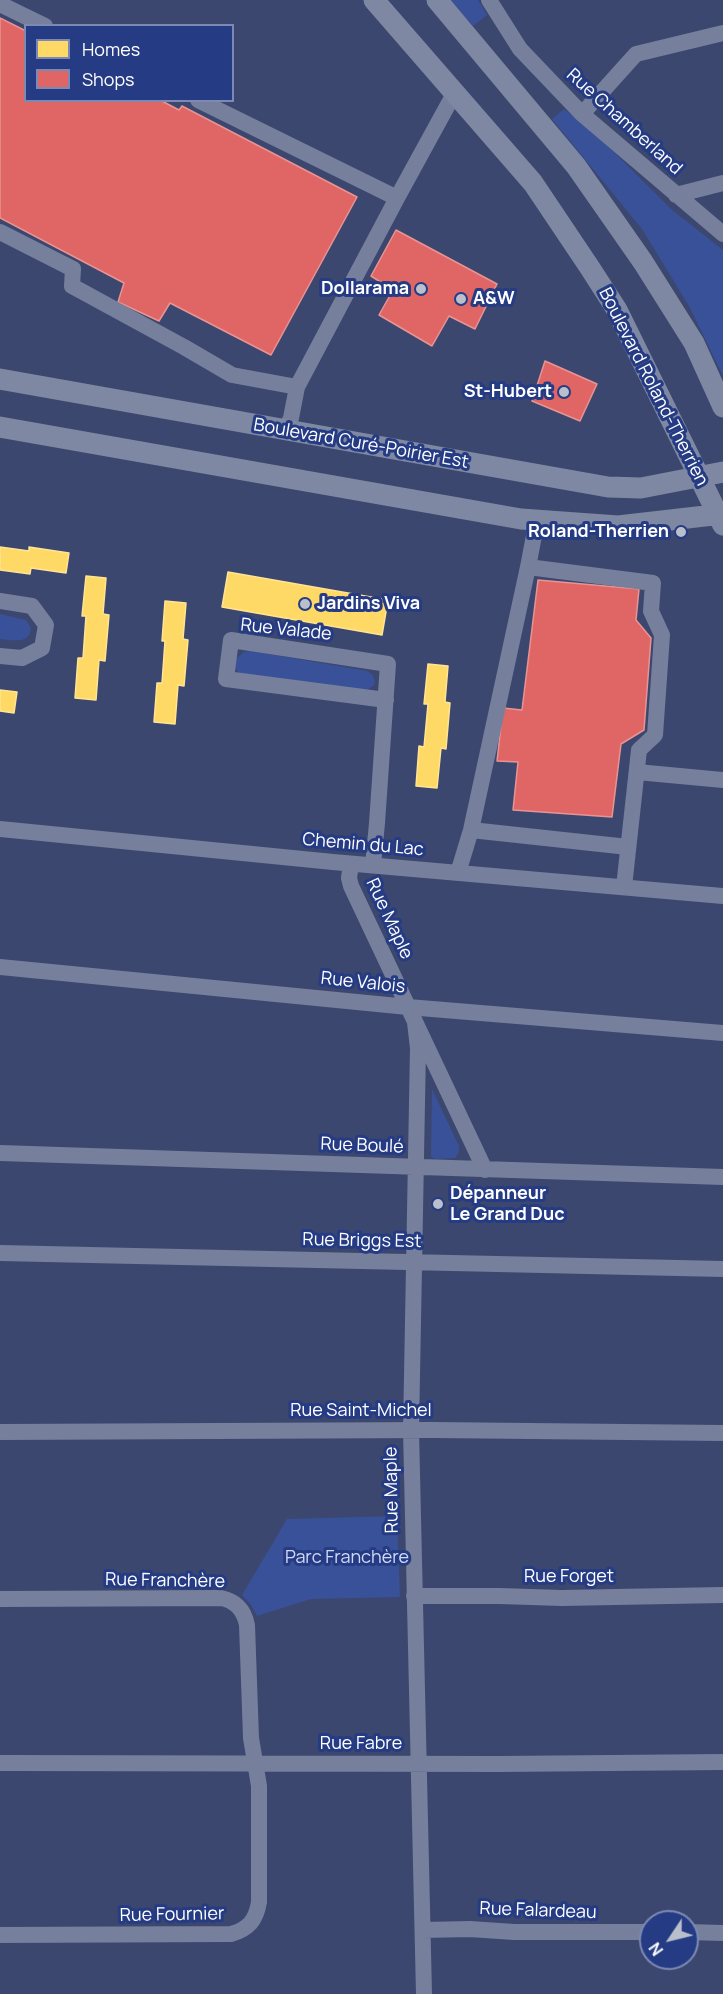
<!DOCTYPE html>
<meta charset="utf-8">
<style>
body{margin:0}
#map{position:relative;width:723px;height:1994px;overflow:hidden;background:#3b476e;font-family:Manrope,sans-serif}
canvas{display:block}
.legend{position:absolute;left:24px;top:24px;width:210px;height:78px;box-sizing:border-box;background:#253b84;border:2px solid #7c89b5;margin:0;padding:8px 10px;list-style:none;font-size:18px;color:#fff}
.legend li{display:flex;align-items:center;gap:12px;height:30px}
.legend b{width:30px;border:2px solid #7c89b5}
.north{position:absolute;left:639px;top:1910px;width:60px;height:60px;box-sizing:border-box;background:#253b84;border:2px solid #7c89b5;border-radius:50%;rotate:235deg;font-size:16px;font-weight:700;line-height:24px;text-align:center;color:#fff}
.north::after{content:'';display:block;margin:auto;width:21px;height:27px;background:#babfcc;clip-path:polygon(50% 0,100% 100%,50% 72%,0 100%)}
</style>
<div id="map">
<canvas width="723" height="1994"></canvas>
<ul class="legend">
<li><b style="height:16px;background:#ffd966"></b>Homes</li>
<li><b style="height:16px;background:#e06666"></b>Shops</li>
</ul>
<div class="north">N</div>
</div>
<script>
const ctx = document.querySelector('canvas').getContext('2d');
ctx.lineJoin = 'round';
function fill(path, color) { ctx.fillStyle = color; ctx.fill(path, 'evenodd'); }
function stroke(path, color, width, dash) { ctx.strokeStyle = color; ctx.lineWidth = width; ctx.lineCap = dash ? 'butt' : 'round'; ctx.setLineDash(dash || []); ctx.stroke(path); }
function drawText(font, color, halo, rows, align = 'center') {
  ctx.font = font + ' Manrope,sans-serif'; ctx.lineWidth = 6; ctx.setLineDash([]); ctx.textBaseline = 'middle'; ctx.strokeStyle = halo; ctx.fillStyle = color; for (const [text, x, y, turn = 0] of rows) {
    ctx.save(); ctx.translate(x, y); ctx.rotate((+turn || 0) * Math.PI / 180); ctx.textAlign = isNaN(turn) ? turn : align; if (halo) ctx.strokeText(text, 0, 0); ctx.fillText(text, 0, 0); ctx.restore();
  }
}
const green = new Path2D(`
 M450,0H478L487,15L473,26Z
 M564,109L600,138L671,209L723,250V376L689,306L642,229L552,119Z
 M0,614L26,620L31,628C29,645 13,640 0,639Z
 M251,651L367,671L372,674L375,681L374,685L367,690L241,676L235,668L236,659L244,652Z
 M432,1089L459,1146V1152L455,1158L436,1159L431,1157Z
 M397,1516L400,1597L311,1599L257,1616L251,1605L242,1595L287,1519Z`);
const homes = new Path2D(`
 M0,547L29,551V547L69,553L66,573L31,568L30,574L0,570Z
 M228,572L388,600L382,635L222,607Z
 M86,576L106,578L103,614L109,615L105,661L99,660L96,700L75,698L78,658H83L86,616H82Z
 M165,601L186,603L183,639L188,640L184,686L178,685L175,724L154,722L157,683H162L165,641H162Z
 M428,664L448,666L445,702L450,703L446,749L441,748L437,788L416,786L419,746L424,747L428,704H424Z
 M0,690L17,692L14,713L0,711Z`);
const shops = new Path2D(`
 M0,18L26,31V100H160L179,110L182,106L357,197L271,355L170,303L159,321L118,302L124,283L0,218Z
 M396,230L497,284L475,329L449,316L432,346L379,315L393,290L371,276Z
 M545,361L597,384L580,421L532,401Z
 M538,580L639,589L636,620L651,638L644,730L621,744L612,817L513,810L518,762L497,761L503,708L522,710Z`);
const minor = new Path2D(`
 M489,0L520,49L582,114L723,234
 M0,4L45,26
 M198,100L397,198
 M582,114L636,54L723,33
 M676,195L723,183
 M0,232L73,269L72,286L184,347L232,375L297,387
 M285,431L291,418L297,387L397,198L455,92
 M537,520L528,567L653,583L651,611L662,635L655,735L639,750L624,887
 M0,601L32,606L46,625L42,648L22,658L0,656
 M637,772L723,780
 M0,829L333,862L723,896
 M471,830L628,847
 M351,864L349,878L351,886L485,1170
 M373,865L377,823L388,664L231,640L226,679L386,700
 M458,873L471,830L528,567
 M0,967L408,1007L723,1033
 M415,1022L418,1048L411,1430L424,1994
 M0,1153L723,1177
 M0,1253L723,1269
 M0,1432L433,1430L723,1433
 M414,1596H499L562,1598L723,1595
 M0,1599L221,1598C236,1601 244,1610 247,1625L251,1738L259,1786V1902C256,1920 249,1929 231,1934L0,1935
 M0,1763L499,1764L723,1762
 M423,1930L470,1929L514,1932H651
 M687,1932L723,1933`);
const major = new Path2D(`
 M374,0L533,183L590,268L617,310L723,525
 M437,0L576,166L643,262L694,343L723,407
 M0,379L608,487L641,488L723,472
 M0,427L521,519L618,526L723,514`);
const markers = [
 [421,289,6,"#babfcc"],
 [461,299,6,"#babfcc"],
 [564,392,6,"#babfcc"],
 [681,532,6,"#babfcc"],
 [305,604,6,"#babfcc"],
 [438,1204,6,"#babfcc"]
];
const streetNames = [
 ["Rue Chamberland",624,122,42],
 ["Boulevard Roland-Therrien",653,387,63],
 ["Boulevard Curé-Poirier Est",361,444,10],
 ["Rue Valade",286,630,6],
 ["Chemin du Lac",363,845,5],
 ["Rue Maple",389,919,65],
 ["Rue Valois",363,983,6],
 ["Rue Boulé",362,1146,2],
 ["Rue Briggs Est",362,1241,1],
 ["Rue Saint-Michel",361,1411],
 ["Rue Maple",392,1490,-91],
 ["Rue Forget",569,1577],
 ["Rue Franchère",165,1581,1],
 ["Rue Fabre",361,1744],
 ["Rue Falardeau",538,1911,2],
 ["Rue Fournier",172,1915,-1]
];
const poiNames = [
 ["Dollarama",409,289],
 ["A&W",473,299,"left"],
 ["St-Hubert",552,392],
 ["Roland-Therrien",669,532],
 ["Jardins Viva",317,604,"left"],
 ["Dépanneur",450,1194,"left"],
 ["Le Grand Duc",450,1215,"left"]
];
const parkNames = [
 ["Parc Franchère",347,1558]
];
fill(green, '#395199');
fill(homes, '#ffd966');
stroke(homes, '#ffe494', 1.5);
fill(shops, '#e06666');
stroke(shops, '#e99494', 1.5);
stroke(minor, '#767f9c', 16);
stroke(major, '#7f88a2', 21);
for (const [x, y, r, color] of markers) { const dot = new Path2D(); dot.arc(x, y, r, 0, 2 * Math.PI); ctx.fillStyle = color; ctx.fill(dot); stroke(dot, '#253b84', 2); }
drawText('18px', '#fff', '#253b84', streetNames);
drawText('bold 18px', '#fff', '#253b84', poiNames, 'right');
drawText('18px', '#d1dbf6', '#253b84', parkNames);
</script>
